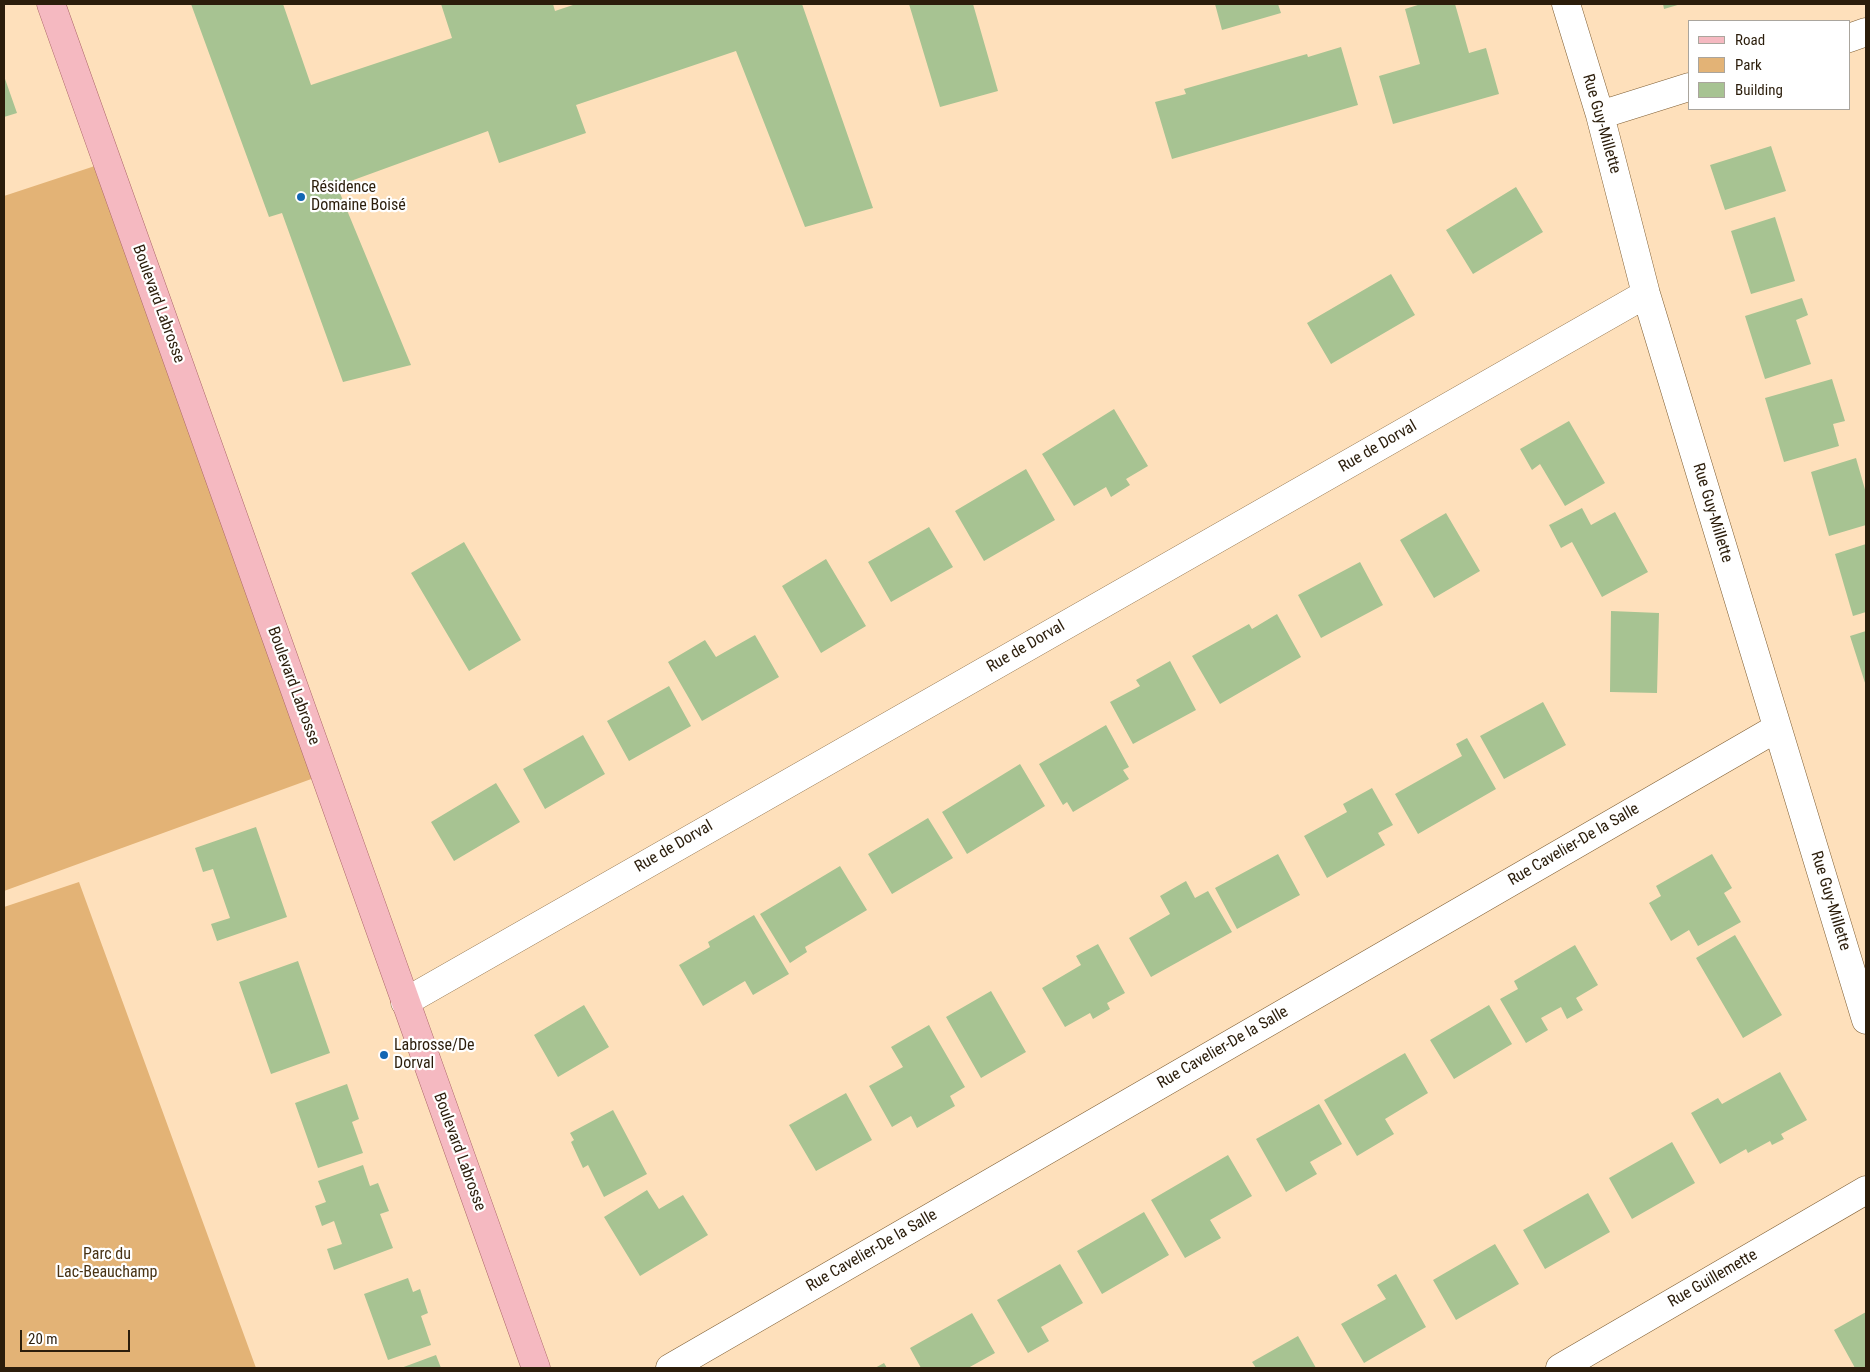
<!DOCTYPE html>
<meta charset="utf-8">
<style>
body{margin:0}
#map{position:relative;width:1870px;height:1372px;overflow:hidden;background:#fee0bb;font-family:"Roboto Condensed",sans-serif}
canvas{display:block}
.frame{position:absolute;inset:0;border:5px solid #2b1d0b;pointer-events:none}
.legend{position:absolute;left:1688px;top:20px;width:162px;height:90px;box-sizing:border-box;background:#fff;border:1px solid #aaa59d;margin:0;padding:6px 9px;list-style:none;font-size:15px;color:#2b1d0b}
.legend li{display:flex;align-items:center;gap:10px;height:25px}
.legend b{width:25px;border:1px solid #aaa59d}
.scale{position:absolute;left:20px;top:1330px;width:110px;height:22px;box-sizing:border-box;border:2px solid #2b1d0b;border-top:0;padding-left:6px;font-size:15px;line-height:18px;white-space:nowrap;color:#2b1d0b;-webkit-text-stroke:4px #fff;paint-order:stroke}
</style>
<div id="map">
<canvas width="1870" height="1372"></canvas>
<div class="frame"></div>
<ul class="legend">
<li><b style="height:6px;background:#f5b9c1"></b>Road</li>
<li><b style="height:14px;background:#e3b376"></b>Park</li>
<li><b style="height:14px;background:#a7c392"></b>Building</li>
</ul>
<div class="scale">20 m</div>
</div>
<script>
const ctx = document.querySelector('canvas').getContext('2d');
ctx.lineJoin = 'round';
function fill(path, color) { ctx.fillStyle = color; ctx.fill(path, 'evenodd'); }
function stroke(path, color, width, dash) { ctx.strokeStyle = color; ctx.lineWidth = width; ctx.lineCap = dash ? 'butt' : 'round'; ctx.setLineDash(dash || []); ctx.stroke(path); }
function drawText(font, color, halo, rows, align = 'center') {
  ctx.font = font + ' "Roboto Condensed",sans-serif'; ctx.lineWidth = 4.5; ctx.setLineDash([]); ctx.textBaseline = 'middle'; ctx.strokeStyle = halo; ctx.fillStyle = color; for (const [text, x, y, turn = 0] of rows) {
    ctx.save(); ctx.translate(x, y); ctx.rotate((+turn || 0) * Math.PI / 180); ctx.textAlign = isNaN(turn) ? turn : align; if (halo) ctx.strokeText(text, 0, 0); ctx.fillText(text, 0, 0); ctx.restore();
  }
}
const green = new Path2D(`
 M107,162L325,774L4,891V196Z
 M79,882L256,1368H4V907Z`);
const building = new Path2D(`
 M191,4H283L311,85L452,38L441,4H553L555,11L576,4H802L873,208L805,227L736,51L576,105L586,133L499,163L488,131L337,186L411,365L343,382L282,213L269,217Z
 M909,4H973L998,91L940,107Z
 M1215,4H1278L1281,13L1222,30Z
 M1421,4H1455L1469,53L1486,48L1499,94L1393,124L1379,76L1420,64L1405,9Z
 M1663,4H1681L1664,9Z
 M1341,47L1358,105L1172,159L1155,102L1186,94L1184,89L1307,54L1308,57Z
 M4,76L17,113L4,117Z
 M1771,146L1786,191L1725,210L1710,165Z
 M1516,187L1543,232L1473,274L1446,230Z
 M1775,217L1795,281L1751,294L1731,231Z
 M1391,274L1415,315L1331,364L1307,323Z
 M1802,298L1808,315L1796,320L1811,364L1765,379L1745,316Z
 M1832,379L1845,421L1833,424L1839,446L1784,462L1765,398Z
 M1114,409L1148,466L1126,479L1130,485L1111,497L1106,487L1074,506L1042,454Z
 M1569,421L1605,483L1565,506L1540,464L1532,470L1520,449Z
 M1856,458L1866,493V525L1829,536L1811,472Z
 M1026,469L1055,520L984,561L955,511Z
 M1582,508L1591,525L1615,512L1648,572L1602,597L1572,542L1561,548L1549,525Z
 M1446,513L1480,571L1434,598L1400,540Z
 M929,527L953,567L891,602L868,562Z
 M464,542L521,640L469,671L411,573Z
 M1866,544V612L1853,616L1835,554Z
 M826,559L866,626L821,653L782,586Z
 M1360,562L1383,605L1321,638L1298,595Z
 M1611,611L1659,613L1657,693L1610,692Z
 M1277,614L1301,657L1220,704L1192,656L1249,624L1252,629Z
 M1866,631V686L1850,636Z
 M755,635L779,677L702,721L668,662L705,640L716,657Z
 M1170,661L1196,710L1133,744L1110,702L1140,686L1136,680Z
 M669,686L691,726L629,761L607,721Z
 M1543,702L1566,745L1504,779L1480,736Z
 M1106,725L1129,767L1123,770L1129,779L1073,812L1067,802L1063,805L1039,764Z
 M583,735L605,774L545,809L523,769Z
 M1467,738L1496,789L1418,834L1395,794L1462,756L1456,744Z
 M1020,764L1045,806L967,854L942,812Z
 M496,783L520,822L454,861L431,822Z
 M1372,788L1393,825L1378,833L1385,845L1327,878L1304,836L1347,812L1343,804Z
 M928,818L953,858L892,894L868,854Z
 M256,827L287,917L217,941L211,924L230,918L213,869L203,872L195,848Z
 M1278,854L1300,895L1237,929L1215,888Z
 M1712,854L1732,888L1724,893L1741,922L1698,946L1689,930L1671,941L1649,903L1661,896L1656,886Z
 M840,866L867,910L805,947L807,952L790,963L760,914Z
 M1186,881L1195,898L1208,891L1232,932L1151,977L1129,938L1170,914L1160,896Z
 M754,915L789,974L753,995L745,981L703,1006L679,965L710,947L708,942Z
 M1735,935L1782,1015L1743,1038L1696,958Z
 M1098,944L1125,993L1107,1003L1110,1009L1093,1019L1090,1013L1065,1027L1042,988L1081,965L1076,956Z
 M1575,945L1598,985L1576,998L1583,1010L1567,1019L1561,1007L1541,1018L1548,1030L1526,1043L1500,999L1518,989L1514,981Z
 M298,961L330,1053L271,1074L239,982Z
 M991,991L1026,1052L981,1078L946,1017Z
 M584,1005L609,1047L558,1077L534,1035Z
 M1489,1005L1512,1044L1454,1079L1430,1040Z
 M929,1025L965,1087L950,1096L955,1106L917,1128L911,1116L892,1127L869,1086L903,1067L891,1047Z
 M1405,1053L1428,1093L1385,1119L1394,1134L1357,1156L1324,1100Z
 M1780,1072L1807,1120L1781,1134L1784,1139L1772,1145L1770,1141L1748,1153L1746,1149L1720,1164L1691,1113L1718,1098L1722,1104Z
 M347,1084L359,1119L352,1122L363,1153L318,1168L295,1103Z
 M846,1093L872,1140L816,1171L789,1125Z
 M1319,1104L1342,1144L1310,1162L1317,1174L1286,1192L1256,1139Z
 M613,1110L647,1174L604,1197L588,1165L583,1168L571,1142L574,1140L570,1133Z
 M1672,1142L1695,1183L1632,1219L1609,1178Z
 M1228,1155L1252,1196L1210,1220L1221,1238L1185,1258L1151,1200Z
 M363,1165L370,1186L378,1183L389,1211L380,1214L393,1248L334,1270L327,1249L342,1244L334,1221L322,1226L315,1206L326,1202L318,1181Z
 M647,1190L659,1209L683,1195L708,1235L640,1276L604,1217Z
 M1588,1193L1610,1232L1545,1269L1523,1230Z
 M1144,1212L1169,1255L1102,1294L1077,1251Z
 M1495,1244L1519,1284L1456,1320L1433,1280Z
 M1060,1264L1083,1303L1041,1327L1049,1341L1028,1353L997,1300Z
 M1396,1274L1426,1327L1364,1363L1341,1324L1386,1299L1377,1285Z
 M408,1278L413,1292L420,1289L428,1313L421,1316L431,1345L388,1360L364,1294Z
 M1866,1312V1367L1855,1368L1834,1330Z
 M972,1313L995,1353L968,1368H921L910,1348Z
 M1298,1336L1316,1368H1256L1252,1362Z
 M436,1355L441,1368H401Z
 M884,1363L887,1368H875Z`);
const minor = new Path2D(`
 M1566,4L1600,115L1646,294L1866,1020
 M1849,38L1866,32
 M1600,115L1689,87
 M405,1002L1646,294
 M670,1368L1777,728
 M1560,1368L1866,1190`);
const major = new Path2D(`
 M51,4L536,1368`);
const markers = [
 [301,197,5,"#1266b4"],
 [384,1055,5,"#1266b4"]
];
const streetNames = [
 ["Rue Guy-Millette",1601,124,74],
 ["Boulevard Labrosse",158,304,70],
 ["Rue de Dorval",1378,447,-30],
 ["Rue Guy-Millette",1712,513,73],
 ["Rue de Dorval",1026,647,-30],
 ["Boulevard Labrosse",293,686,70],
 ["Rue Cavelier-De la Salle",1574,845,-30],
 ["Rue de Dorval",674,847,-30],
 ["Rue Guy-Millette",1830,901,73],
 ["Rue Cavelier-De la Salle",1223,1048,-30],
 ["Boulevard Labrosse",459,1152,70],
 ["Rue Cavelier-De la Salle",872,1251,-30],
 ["Rue Guillemette",1713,1279,-30]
];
const poiNames = [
 ["Résidence",311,188],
 ["Domaine Boisé",311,206],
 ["Labrosse/De",394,1046],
 ["Dorval",394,1064]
];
const parkNames = [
 ["Parc du",107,1255],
 ["Lac-Beauchamp",107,1273]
];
fill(green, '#e3b376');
fill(building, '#a7c392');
stroke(minor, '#7f5e33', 29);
stroke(major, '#aa6466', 29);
stroke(minor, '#fff', 28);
stroke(major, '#f5b9c1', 28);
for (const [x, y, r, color] of markers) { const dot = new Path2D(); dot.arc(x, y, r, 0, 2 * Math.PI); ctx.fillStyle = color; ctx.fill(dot); stroke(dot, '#fff', 2); }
drawText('16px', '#2b1d0b', '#fff', streetNames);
drawText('16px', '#2b1d0b', '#fff', poiNames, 'left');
drawText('16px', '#493314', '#fff', parkNames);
</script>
